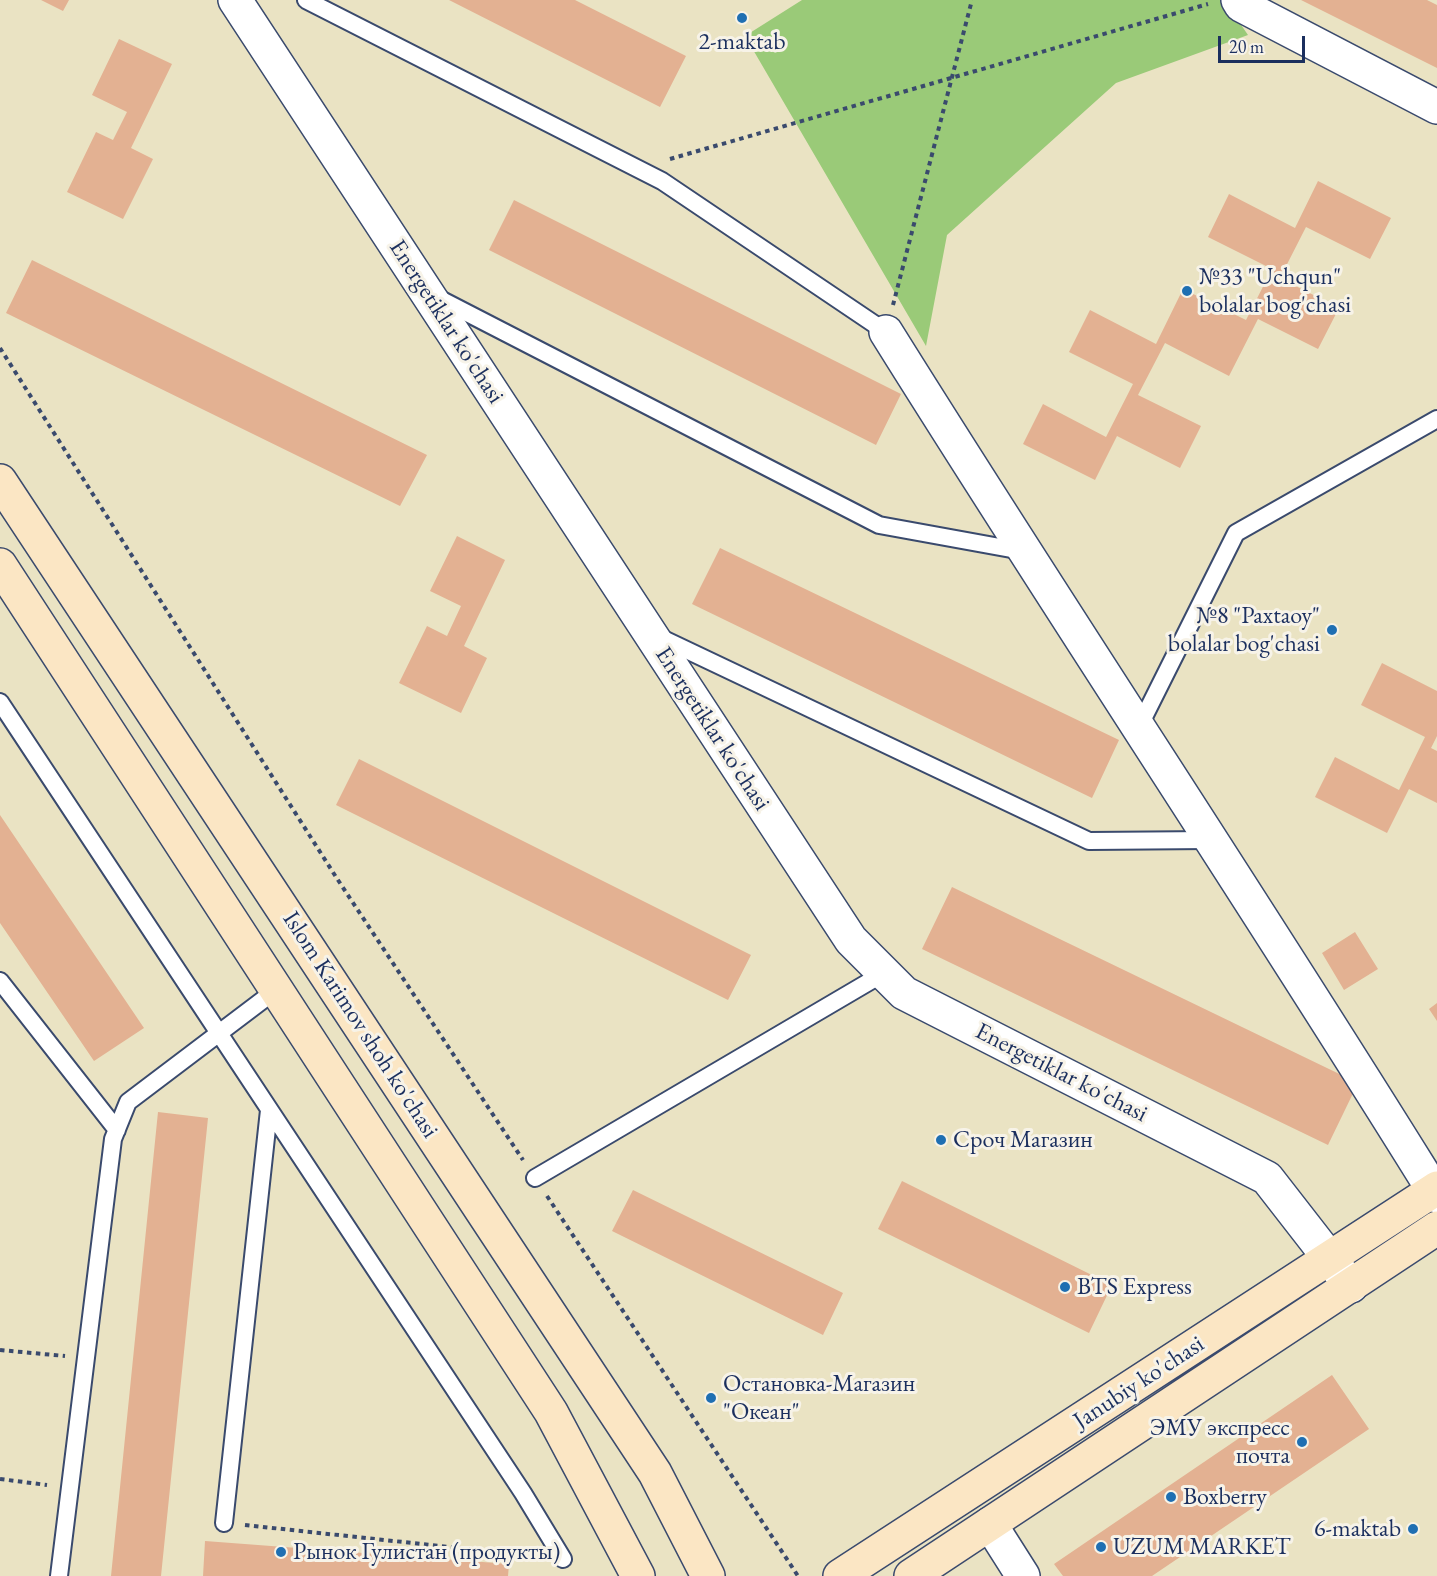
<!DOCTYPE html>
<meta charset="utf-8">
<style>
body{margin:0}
#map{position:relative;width:1437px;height:1576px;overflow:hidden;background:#eae3c3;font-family:"EB Garamond",serif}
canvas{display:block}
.scale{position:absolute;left:1218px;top:36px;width:87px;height:27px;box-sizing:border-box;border:3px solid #1b2f5e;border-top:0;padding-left:8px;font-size:18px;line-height:21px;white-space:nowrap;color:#1b2f5e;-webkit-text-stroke:4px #f7f3e8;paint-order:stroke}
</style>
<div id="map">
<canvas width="1437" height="1576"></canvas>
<div class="scale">20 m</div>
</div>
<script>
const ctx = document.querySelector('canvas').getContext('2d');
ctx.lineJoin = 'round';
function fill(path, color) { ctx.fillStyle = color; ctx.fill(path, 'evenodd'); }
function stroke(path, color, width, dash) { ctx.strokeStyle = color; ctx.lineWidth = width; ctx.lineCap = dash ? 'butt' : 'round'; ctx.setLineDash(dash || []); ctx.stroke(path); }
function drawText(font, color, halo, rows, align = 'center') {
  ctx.font = font + ' "EB Garamond",serif'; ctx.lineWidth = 6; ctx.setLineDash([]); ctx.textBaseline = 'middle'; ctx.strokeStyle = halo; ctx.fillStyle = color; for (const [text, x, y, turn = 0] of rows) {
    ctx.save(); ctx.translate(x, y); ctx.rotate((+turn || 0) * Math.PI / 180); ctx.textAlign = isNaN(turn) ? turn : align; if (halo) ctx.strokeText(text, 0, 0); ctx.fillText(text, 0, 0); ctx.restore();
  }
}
const green = new Path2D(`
 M802,0H1224L1248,35L1116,83L947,235L926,346L745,36Z`);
const building = new Path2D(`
 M41,0H69L63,11Z
 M449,0H575L686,56L660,107Z
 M1301,0H1427L1437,5V68Z
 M119,39L172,64L131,148L153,159L123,219L67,192L96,132L113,140L127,112L92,95Z
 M1318,181L1391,218L1370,259L1306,227L1280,278L1339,308L1318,349L1258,319L1229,376L1165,343L1138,395L1201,426L1180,468L1117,436L1095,480L1023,444L1043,404L1106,437L1133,384L1069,352L1090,310L1156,344L1183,289L1246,320L1272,269L1208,237L1229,194L1295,228Z
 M514,200L901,394L876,445L489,250Z
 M32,260L427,455L400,506L6,313Z
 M457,536L505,560L464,646L487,658L461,713L399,683L427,626L447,636L461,606L430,591Z
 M720,548L1119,740L1092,798L692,604Z
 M1382,663L1437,691V736L1431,748L1437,751V803L1409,789L1387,833L1315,797L1335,757L1399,790L1425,737L1361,705Z
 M359,759L751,955L728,1000L336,805Z
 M0,815L144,1028L94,1061L0,923Z
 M952,887L1358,1083L1328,1145L922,949Z
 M1355,932L1378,969L1344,990L1322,953Z
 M1437,1003V1021L1429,1009Z
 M158,1112L208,1118L161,1576H111Z
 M902,1181L1112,1285L1089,1333L878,1229Z
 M633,1190L843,1293L823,1335L612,1231Z
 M1332,1375L1369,1429L1152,1576H1063L1054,1564Z
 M205,1541L509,1564L508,1576H203Z`);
const path = new Path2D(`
 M670,159L1208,4
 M893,305L972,0
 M0,348L336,877L523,1160
 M547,1196L798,1576
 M0,1350L65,1356
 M0,1479L47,1485
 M245,1525L533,1556`);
const service = new Path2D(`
 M306,0L662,181L886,332
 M436,297L879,525L1022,551
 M657,636L1089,841L1210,840
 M0,702L523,1493L563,1559
 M1139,727L1236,533L1437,419
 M0,981L117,1130
 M535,1178L884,973
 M224,1523L269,1110
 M59,1576L113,1139L128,1102L276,990`);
const minor = new Path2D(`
 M235,0L851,940L904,993L1267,1178L1351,1286
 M1238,0L1241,5L1437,107
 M886,332C1067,622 1257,905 1437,1196
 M990,1524L1023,1576`);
const secondary = new Path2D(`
 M0,481L655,1473L708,1576
 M0,565L551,1412L638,1576
 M840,1576L1437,1188
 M911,1576L1437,1228`);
const markers = [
 [742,18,6,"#1f6fb2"],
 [1187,291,6,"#1f6fb2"],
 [1332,630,6,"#1f6fb2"],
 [941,1140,6,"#1f6fb2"],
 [1065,1287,6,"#1f6fb2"],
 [711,1398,6,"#1f6fb2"],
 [1302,1442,6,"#1f6fb2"],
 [1171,1497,6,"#1f6fb2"],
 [1413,1529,6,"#1f6fb2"],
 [1101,1547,6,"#1f6fb2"],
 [281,1552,6,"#1f6fb2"]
];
const poiNames = [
 ["2-maktab",742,42,"center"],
 ["№33 \"Uchqun\"",1199,277],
 ["bolalar bog'chasi",1199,305],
 ["№8 \"Paxtaoy\"",1320,616,"right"],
 ["bolalar bog'chasi",1320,644,"right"],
 ["Сроч Магазин",953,1140],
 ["BTS Express",1077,1287],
 ["Остановка-Магазин",723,1384],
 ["\"Океан\"",723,1412],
 ["ЭМУ экспресс",1290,1428,"right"],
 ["почта",1290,1456,"right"],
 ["Boxberry",1183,1497],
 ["6-maktab",1401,1529,"right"],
 ["UZUM MARKET",1113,1547],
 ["Рынок Гулистан (продукты)",293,1552]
];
const streetNames = [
 ["Energetiklar ko'chasi",446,322,57],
 ["Energetiklar ko'chasi",712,729,57],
 ["Islom Karimov shoh ko'chasi",360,1025,57],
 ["Energetiklar ko'chasi",1061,1073,27],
 ["Janubiy ko'chasi",1139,1383,-33]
];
fill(green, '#9aca78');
fill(building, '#e3b192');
stroke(service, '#3a4a6d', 20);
stroke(minor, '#3a4a6d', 36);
stroke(secondary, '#3a4a6d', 36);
stroke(path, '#3a4a6d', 4, [4.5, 4.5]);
stroke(service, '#fff', 16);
stroke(minor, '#fff', 33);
stroke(secondary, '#fbe6c4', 33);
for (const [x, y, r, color] of markers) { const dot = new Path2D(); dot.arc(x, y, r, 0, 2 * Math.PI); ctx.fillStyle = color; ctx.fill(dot); stroke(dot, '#f7f3e8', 2); }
drawText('24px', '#1b2f5e', '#f7f3e8', poiNames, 'left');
drawText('24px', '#1b2f5e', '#f7f3e8', streetNames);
</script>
